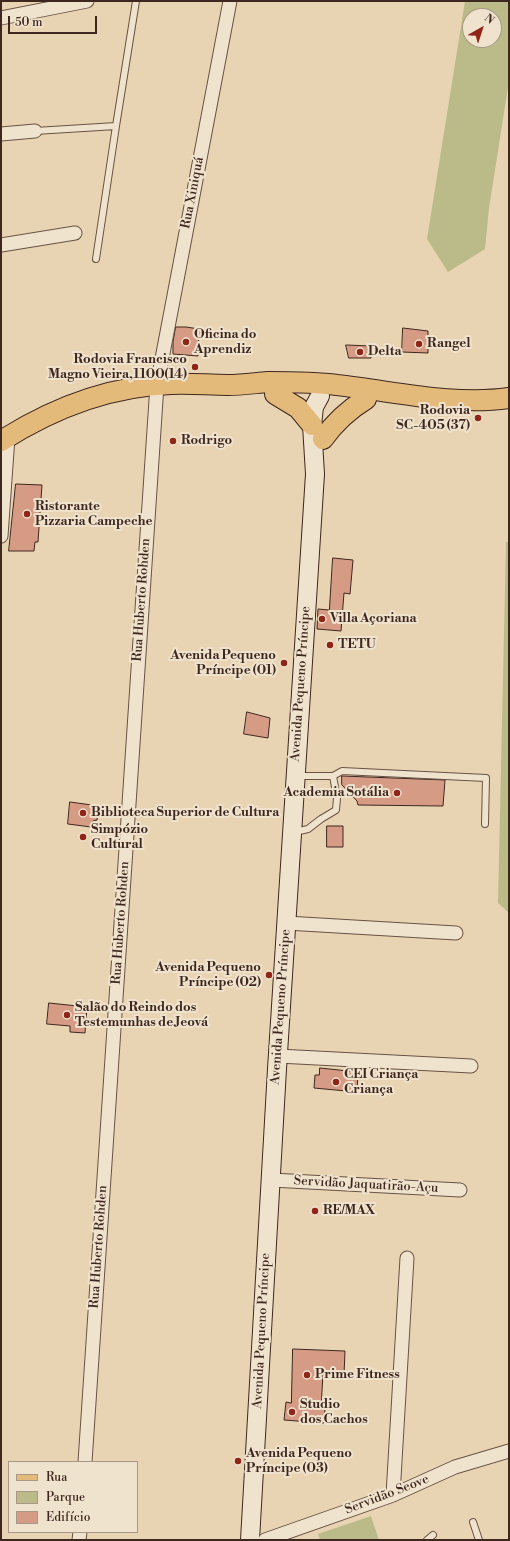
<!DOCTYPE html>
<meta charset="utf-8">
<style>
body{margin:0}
#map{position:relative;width:510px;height:1541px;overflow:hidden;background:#e8d4b3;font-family:"Libre Bodoni",serif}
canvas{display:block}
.frame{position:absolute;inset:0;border:2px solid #3e271f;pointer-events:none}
.legend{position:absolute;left:8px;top:1461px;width:130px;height:72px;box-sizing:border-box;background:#f0e3ce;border:1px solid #a99888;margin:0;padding:5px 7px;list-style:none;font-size:12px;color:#3e271f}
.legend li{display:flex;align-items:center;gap:8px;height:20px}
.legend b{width:20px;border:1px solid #a99888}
.north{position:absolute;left:462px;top:8px;width:40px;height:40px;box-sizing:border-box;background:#f0e3ce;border:1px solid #a99888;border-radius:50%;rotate:39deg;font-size:11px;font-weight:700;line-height:16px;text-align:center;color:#3e271f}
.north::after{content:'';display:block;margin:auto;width:14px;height:18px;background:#8f2418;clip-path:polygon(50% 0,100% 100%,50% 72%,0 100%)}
.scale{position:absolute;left:8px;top:16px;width:89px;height:18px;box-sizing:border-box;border:2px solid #3e271f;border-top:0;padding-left:5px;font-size:12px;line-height:14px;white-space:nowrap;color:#3e271f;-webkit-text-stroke:3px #f0e3ce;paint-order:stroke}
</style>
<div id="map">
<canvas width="510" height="1541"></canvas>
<div class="frame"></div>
<ul class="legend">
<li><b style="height:5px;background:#e4ba7a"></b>Rua</li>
<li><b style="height:11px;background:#bbbb89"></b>Parque</li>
<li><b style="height:11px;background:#d69b85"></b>Edifício</li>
</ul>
<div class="north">N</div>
<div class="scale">50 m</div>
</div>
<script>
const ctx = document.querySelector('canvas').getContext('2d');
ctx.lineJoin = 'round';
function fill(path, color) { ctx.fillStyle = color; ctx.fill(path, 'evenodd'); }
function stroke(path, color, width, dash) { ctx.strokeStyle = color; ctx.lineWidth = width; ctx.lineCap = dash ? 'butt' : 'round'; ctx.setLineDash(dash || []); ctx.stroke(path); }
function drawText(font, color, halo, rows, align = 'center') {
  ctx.font = font + ' "Libre Bodoni",serif'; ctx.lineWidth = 4; ctx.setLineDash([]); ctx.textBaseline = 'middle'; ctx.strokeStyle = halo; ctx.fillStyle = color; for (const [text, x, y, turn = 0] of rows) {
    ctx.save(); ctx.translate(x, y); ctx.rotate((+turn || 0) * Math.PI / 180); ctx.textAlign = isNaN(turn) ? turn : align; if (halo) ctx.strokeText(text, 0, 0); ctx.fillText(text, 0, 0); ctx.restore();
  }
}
const green = new Path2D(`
 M465,1H509V81L489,208L485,249L448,272L427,239ZM470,16H494V40H470Z
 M506,542H509V913L498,903Z
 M371,1516L379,1540H320L318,1534Z`);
const building = new Path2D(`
 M176,327H186L199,329L198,356L173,354V342Z
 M403,328L428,331V353L402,352Z
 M346,345L372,346L371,358H349Z
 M16,484L42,485L38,542H35L34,551H9Z
 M333,558L353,560L350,594L344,593L341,631L317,629L318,609L329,610Z
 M247,712L270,718L268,738L244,734Z
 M342,776L445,780L443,806L358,805L357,801L342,785Z
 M70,802L99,806L97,820L93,821L91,827L68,824Z
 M327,826H343V847H327Z
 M49,1003L87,1007L85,1033L70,1032V1026L47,1024Z
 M320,1068L358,1072L357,1092L314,1088L315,1075H319Z
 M293,1349L345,1351L344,1375L323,1374L321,1408L325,1409L324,1423L284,1420L286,1402L291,1403Z`);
const service = new Path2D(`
 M35,131L116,126L136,1
 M96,259L116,126
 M333,776L342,771L486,778L485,824
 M295,832L308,829L321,819L336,810L337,798L333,776H298
 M473,1522L479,1540
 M427,1540L433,1535`);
const minor = new Path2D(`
 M1,18L87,1
 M1,134L35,131
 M1,245L75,233
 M1,536L8,437
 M286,923L456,933
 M278,1056L471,1066
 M271,1180L460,1190
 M85,1462L157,385L230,1
 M393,1495L407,1258
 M79,1540L80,1532
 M265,1540L393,1495L455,1467L509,1451`);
const secondary = new Path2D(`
 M250,1540L277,1069L315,474L312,425L314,407L320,396`);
const primary = new Path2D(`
 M275,394L298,408L312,425
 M323,439C335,422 348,410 366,399
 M1,441C53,408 108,386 171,384C190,383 209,385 228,385C242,385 255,383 268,382C290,382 315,382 337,385C393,391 453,406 509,398`);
const markers = [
 [186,342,4,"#8f2418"],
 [419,344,4,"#8f2418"],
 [360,352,4,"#8f2418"],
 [195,367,4,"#8f2418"],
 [478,418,4,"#8f2418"],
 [173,441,4,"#8f2418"],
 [27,514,4,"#8f2418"],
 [322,619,4,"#8f2418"],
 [330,645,4,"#8f2418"],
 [284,663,4,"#8f2418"],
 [397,793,4,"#8f2418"],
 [83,813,4,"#8f2418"],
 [83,837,4,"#8f2418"],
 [269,975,4,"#8f2418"],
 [67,1015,4,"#8f2418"],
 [336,1082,4,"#8f2418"],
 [315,1211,4,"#8f2418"],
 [307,1375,4,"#8f2418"],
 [292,1412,4,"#8f2418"],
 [238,1461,4,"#8f2418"]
];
const streetNames = [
 ["Rua Xiniquá",193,193,-79],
 ["Rua Huberto Rohden",142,600,-86],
 ["Avenida Pequeno Príncipe",301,684,-86],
 ["Rua Huberto Rohden",121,923,-86],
 ["Avenida Pequeno Príncipe",281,1007,-86],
 ["Servidão Jaquatirão-Açu",366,1185,3],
 ["Rua Huberto Rohden",99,1247,-86],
 ["Avenida Pequeno Príncipe",262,1331,-87],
 ["Servidão Seove",387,1495,-21]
];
const poiNames = [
 ["Oficina do",194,335],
 ["Aprendiz",194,350],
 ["Rangel",427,344],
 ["Delta",368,352],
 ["Rodovia Francisco",187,360,"right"],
 ["Magno Vieira,1100(14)",187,375,"right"],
 ["Rodovia",470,411,"right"],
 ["SC-405 (37)",470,426,"right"],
 ["Rodrigo",181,441],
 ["Ristorante",35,507],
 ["Pizzaria Campeche",35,522],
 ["Villa Açoriana",330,619],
 ["TETU",338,645],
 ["Avenida Pequeno",276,656,"right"],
 ["Príncipe (01)",276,671,"right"],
 ["Academia Sotália",389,793,"right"],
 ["Biblioteca Superior de Cultura",91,813],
 ["Simpózio",91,830],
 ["Cultural",91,845],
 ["Avenida Pequeno",261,968,"right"],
 ["Príncipe (02)",261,983,"right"],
 ["Salão do Reindo dos",75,1008],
 ["Testemunhas de Jeová",75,1023],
 ["CEI Criança",344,1075],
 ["Criança",344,1090],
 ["RE/MAX",323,1211],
 ["Prime Fitness",315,1375],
 ["Studio",300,1405],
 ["dos Cachos",300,1420],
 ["Avenida Pequeno",246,1454],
 ["Príncipe (03)",246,1469]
];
fill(green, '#bbbb89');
fill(building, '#d69b85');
stroke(building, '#3e271f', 1);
stroke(service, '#685244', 8);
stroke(minor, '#685244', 15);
stroke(secondary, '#3e271f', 20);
stroke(primary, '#3e271f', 22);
stroke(service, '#f0e3ce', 6);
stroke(minor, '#f0e3ce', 13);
stroke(secondary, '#f0e3ce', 18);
stroke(primary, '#e4ba7a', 20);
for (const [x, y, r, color] of markers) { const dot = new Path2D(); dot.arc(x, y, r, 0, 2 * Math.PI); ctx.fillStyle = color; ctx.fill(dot); stroke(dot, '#f0e3ce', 1.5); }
drawText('13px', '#3e271f', '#f0e3ce', streetNames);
drawText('bold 13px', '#3e271f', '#f0e3ce', poiNames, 'left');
</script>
